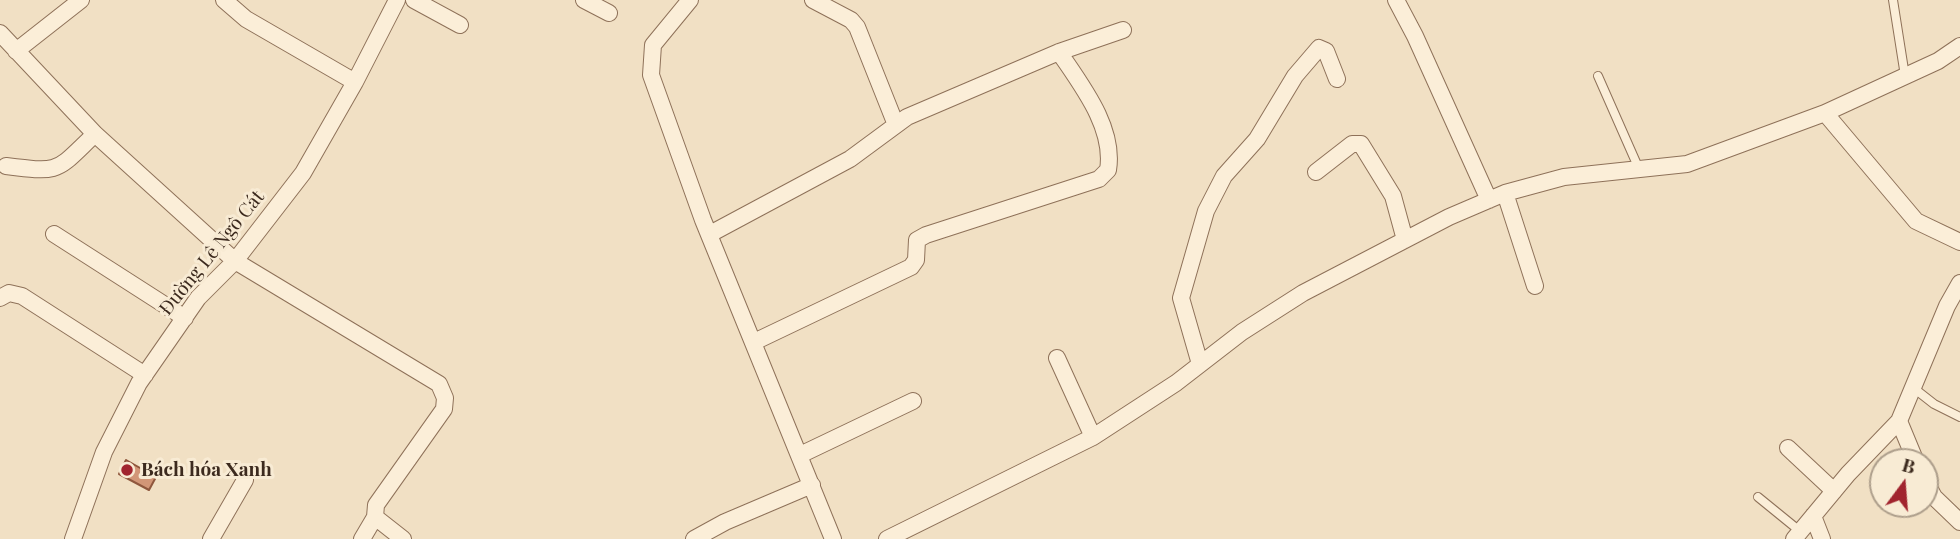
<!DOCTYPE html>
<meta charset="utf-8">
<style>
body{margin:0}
#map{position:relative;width:1960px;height:539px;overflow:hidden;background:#f1e0c4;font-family:"Playfair Display",serif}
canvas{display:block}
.north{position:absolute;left:1869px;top:448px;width:70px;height:70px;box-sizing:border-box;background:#f8ebd4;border:2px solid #ad9e8b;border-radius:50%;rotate:16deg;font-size:19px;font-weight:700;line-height:28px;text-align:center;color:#3c2a1e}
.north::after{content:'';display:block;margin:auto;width:24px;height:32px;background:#a1242e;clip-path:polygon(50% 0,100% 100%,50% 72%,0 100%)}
</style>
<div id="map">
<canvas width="1960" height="539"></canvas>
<div class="north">B</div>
</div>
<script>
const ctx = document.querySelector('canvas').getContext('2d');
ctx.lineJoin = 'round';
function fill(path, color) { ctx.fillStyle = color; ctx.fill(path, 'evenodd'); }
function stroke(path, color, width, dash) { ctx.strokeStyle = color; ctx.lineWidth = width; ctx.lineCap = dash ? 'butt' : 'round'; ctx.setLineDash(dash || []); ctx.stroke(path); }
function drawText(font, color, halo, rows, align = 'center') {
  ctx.font = font + ' "Playfair Display",serif'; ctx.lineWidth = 6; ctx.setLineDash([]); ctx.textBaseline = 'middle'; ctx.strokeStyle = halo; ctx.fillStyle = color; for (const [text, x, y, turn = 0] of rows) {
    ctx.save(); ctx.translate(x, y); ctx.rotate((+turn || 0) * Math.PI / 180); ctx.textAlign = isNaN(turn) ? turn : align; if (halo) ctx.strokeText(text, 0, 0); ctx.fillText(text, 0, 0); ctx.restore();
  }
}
const building = new Path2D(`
 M126,460L156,477L149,490L119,474Z`);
const service = new Path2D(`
 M1893,0L1905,76
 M1598,76L1639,169
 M1911,386L1934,404L1960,417
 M1758,497L1801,532`);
const minor = new Path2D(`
 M224,0L246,19L355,82
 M414,0L460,25
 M584,0L609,13
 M690,0L653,45L651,75L703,220L833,539
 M813,0L851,20L857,27L896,125
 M1396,0L1415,36L1489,200
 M0,33L95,134L235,261L439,384L445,398L444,409L376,505L375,517L403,539
 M16,51L81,0
 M1825,113L1916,221L1960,242
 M6,166C62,173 55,172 95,134
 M1316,172L1352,144H1361L1393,196L1405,240
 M1505,193L1535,286
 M54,234L185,318
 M710,234L850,159L907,117L1059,52L1123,30
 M0,298L9,293L22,296L145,375
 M754,342L911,267L916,260L917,240L926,235L1099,179L1108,170C1115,128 1082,86 1059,52
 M1057,358L1093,437
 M1200,364L1181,298L1206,211L1224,176L1257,139L1295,76L1319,48L1326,51L1337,79
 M1788,448L1834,491
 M800,455L913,401
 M1916,462L1899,421L1947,306L1960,283
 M1925,480L1934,497L1960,522
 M1813,516L1822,539
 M73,539L104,452L139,383L198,298L235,261L303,173L355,82L397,0
 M211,539L245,480
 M362,539L375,517
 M694,539L725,522L812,485
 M887,539L1093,437L1176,383L1242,332L1303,293L1449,217L1505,193L1564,177L1687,164L1825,113L1938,61L1960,46
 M1794,539L1848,474L1899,421`);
const markers = [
 [127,470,7,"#a1242e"]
];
const streetNames = [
 ["Đường Lê Ngô Cát",212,253,-51]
];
const poiNames = [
 ["Bách hóa Xanh",141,470]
];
fill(building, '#d29677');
stroke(building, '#8f573d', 2);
stroke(service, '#8e7159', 10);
stroke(minor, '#8e7159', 18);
stroke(service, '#fbeed8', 8);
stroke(minor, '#fbeed8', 16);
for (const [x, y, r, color] of markers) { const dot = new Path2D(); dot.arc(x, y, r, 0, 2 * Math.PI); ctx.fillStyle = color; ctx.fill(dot); stroke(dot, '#f8ebd4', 2.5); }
drawText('19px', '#3c2a1e', '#f8ebd4', streetNames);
drawText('bold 19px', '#3c2a1e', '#f8ebd4', poiNames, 'left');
</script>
